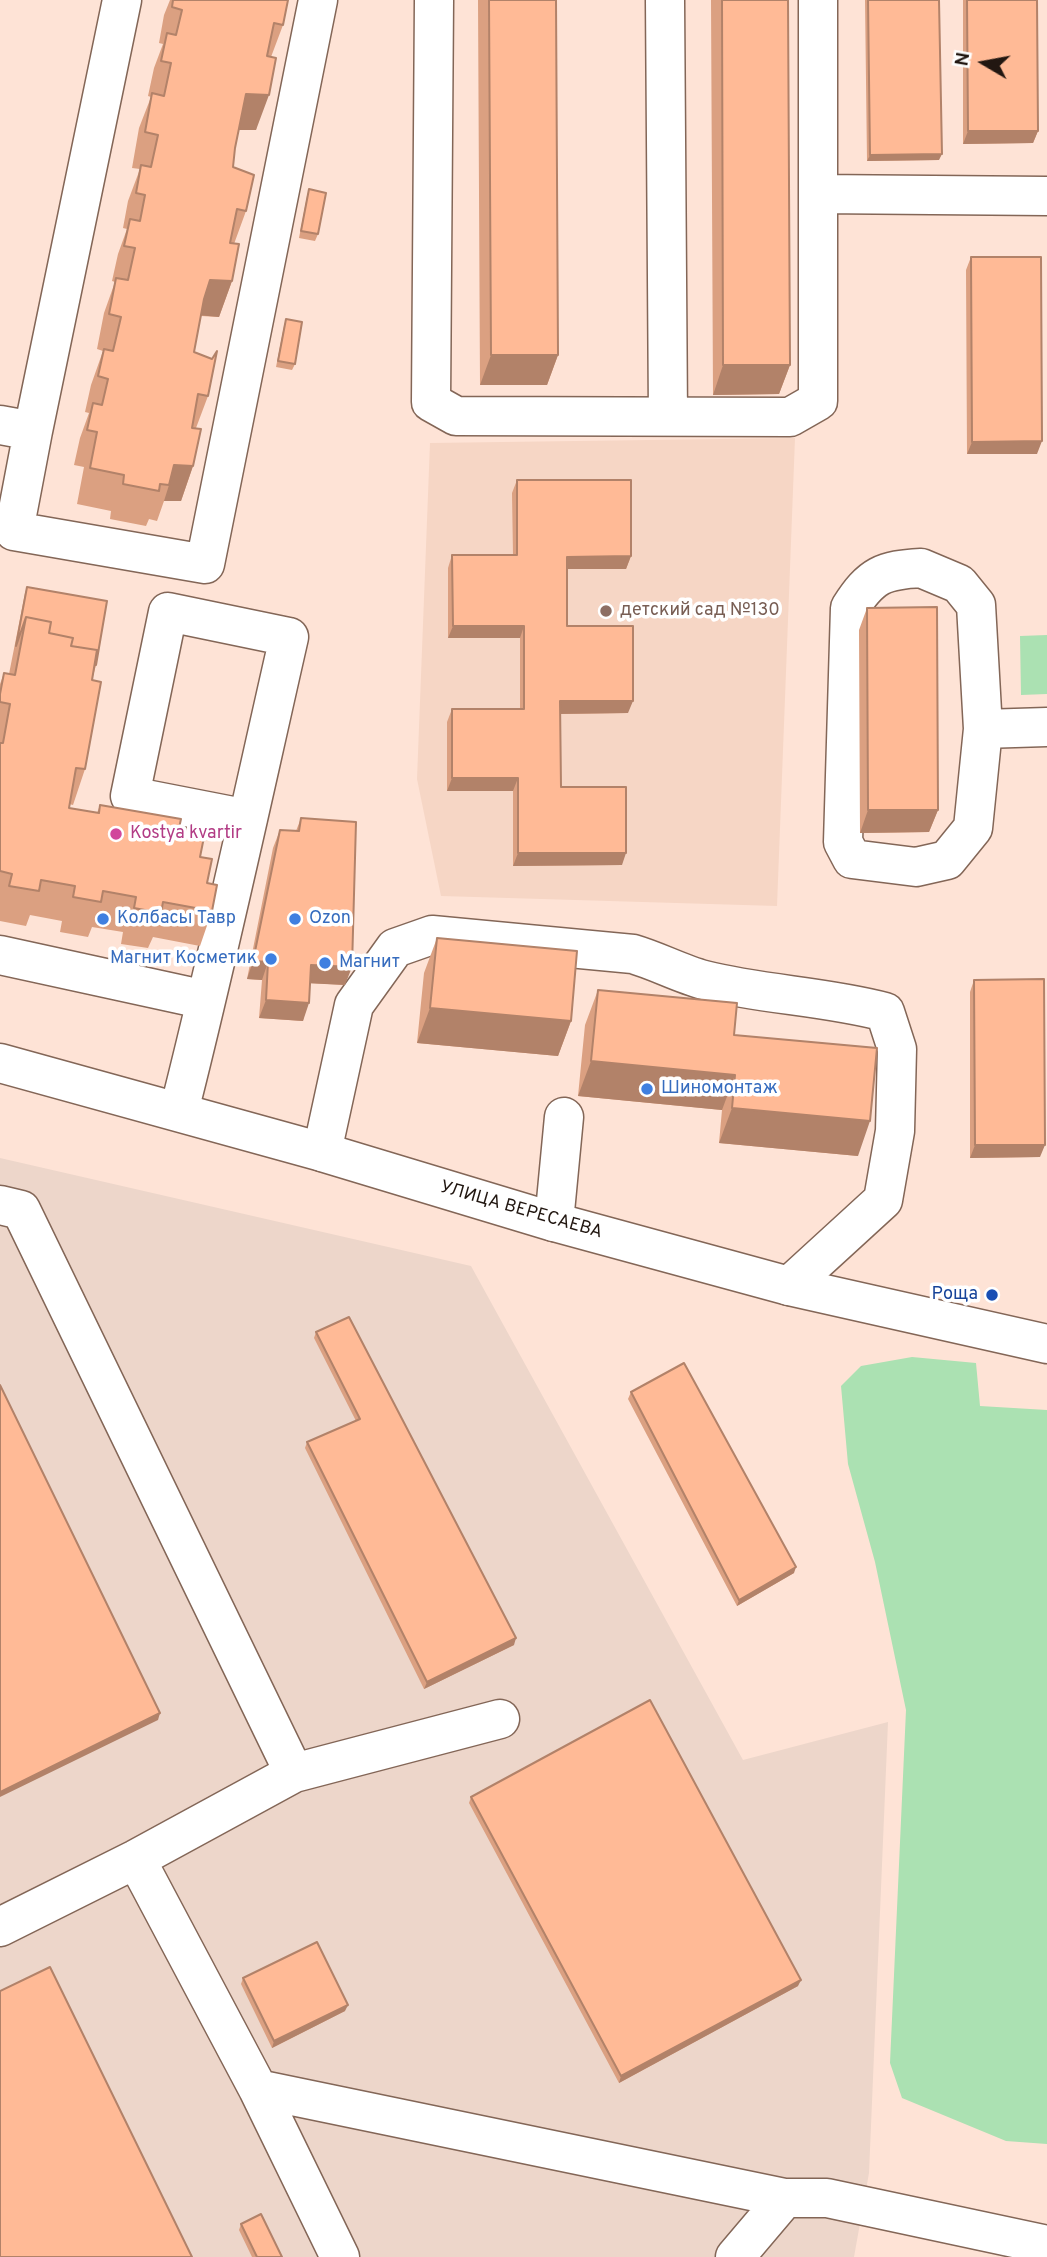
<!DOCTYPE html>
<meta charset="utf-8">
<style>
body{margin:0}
#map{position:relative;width:1047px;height:2257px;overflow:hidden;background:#fee3d6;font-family:Overpass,sans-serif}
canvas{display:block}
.north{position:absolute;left:949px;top:28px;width:70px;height:70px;-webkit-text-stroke:5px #fff;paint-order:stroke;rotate:280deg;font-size:19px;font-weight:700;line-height:28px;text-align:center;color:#221711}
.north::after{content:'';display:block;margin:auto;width:24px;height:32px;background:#221711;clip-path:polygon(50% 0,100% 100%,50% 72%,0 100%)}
</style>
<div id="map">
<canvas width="1047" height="2257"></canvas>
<div class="north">N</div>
</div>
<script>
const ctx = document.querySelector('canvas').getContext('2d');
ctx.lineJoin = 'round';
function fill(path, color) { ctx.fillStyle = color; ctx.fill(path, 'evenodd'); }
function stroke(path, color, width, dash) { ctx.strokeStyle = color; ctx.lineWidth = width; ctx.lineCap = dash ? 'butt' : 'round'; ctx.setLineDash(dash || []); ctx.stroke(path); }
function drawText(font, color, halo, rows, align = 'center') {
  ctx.font = font + ' Overpass,sans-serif'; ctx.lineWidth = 7; ctx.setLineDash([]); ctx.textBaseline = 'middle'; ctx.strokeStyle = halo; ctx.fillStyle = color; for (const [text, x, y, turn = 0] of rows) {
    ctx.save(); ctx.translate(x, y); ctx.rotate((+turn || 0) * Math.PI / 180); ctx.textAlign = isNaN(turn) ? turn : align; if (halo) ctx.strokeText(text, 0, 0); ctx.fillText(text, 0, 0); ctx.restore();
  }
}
const industrial = new Path2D(`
 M0,1158L471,1266L743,1760L888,1722L869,2173L854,2257H0Z`);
const built = new Path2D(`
 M795,438L777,906L441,896L417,779L430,443Z`);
const green = new Path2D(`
 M1047,635V694L1021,695L1020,636Z
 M912,1357L976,1363L980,1406L1047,1410V2144L1006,2141L902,2098L890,2063L906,1710L875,1562L848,1464L841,1386L861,1366Z`);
const minor = new Path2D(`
 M434,0L431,402L456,416L790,417L818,401V0
 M665,0L668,416
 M818,194L1047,196
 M0,425L33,431L122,0
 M33,431L14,531L205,564L318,0
 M921,568L959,584L976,605L983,729L973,828L947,860L916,867L852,859L843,842L850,608C871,575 883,570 921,568Z
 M983,729L1047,727
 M0,955L206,1000
 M179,1111C219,954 253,795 289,637L168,612L130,796L248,819
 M322,1152L354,1005L395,948L432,935L633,954C657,961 681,974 704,980C763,995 825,996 885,1012L897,1049L895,1131L883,1200L789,1286
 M0,1205L21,1210L294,1773
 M554,1222L564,1117
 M136,1859L258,2089L340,2257
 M0,1927L136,1859L294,1773L500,1719
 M258,2089L785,2198H827L1047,2245
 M735,2257L785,2198`);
const major = new Path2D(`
 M0,1063L322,1152L554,1222L789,1286L1047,1344`);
const wall = new Path2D(`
 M170,0H288L283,25L271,57L256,130H239L235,148L233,167L246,211L234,244L232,281L219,317L201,316L194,352L208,396L196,428L193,466L181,501H164L157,521L149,519L146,526L110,519L111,511L77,504L84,467L74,465L80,438L89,413L85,412L91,385L103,351L97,349L104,313L115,282L112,281L118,254L127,229L123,228L128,201L140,169L132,168L139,128L151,97L148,96L154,68L163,44L159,43L164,15Z
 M478,0H556L558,355L547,385H480Z
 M711,0H788L790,365L779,394L713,395Z
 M865,0H939V160L867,161Z
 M963,0H1037L1038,131L1033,143L963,144Z
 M309,189L318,234L315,241L299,238L307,196Z
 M971,257L1037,454H967L966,270Z
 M286,319L295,364L292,370L276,367L284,326Z
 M517,480L631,556L626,569H567V626L628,713L560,714L561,787L622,865L513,866V791H447V722L452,709H520V638H448V568L452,555H513L512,493Z
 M27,587L96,665L92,680L85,769L73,805L69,804V808L97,813L100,805L179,828L200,857L207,883L212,911L200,946L153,937L148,948L121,944L123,932L92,927L88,937L60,932L62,921L30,915L26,926L0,921V684L4,673L9,674L25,593Z
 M867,608L938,810L929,832L860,833L859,630Z
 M301,818L345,985L310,983L303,1021L259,1018L262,980L247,979L273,848L280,830L296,831Z
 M437,938L571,1021L558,1056L417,1043L424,973Z
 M974,980L1040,1157L970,1158V992Z
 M598,990L734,1035L858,1156L719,1143L722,1110L578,1096L585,1025Z
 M316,1332L514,1645L424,1689L305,1448L307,1442L356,1421L314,1338Z
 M631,1392L794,1573L737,1606L628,1399Z
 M471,1797L798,1986L619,2083L469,1803Z
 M243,1978L345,2011L272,2048L241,1984Z
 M241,2224L282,2257H252L239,2230Z`);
const shadedWall = new Path2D(`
 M246,94L269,95L256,130H234Z
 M968,131H1038L1033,143L963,144Z
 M942,154L939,160L867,161L870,155Z
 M210,280L232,281L219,317L197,315Z
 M491,355H558L547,385H480Z
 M723,365H790L779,394L713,395Z
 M1042,441L1037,454H967L972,442Z
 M174,465L193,466L181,501H164L169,485Z
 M631,556L626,569H563L567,557Z
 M453,626H524L520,638H448Z
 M560,701H633L628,713L556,714Z
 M452,778H518L513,791H447Z
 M868,810H938L929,832L860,833Z
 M518,853H626L622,865L513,866Z
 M253,961L268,962L262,980L247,979Z
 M311,965L352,967L345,985L304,983Z
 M266,1000L309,1003L303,1021L259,1018Z
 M430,1008L571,1021L558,1056L417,1043Z
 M591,1061L735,1075L722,1110L578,1096Z
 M732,1108L870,1121L858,1156L719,1143Z
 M975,1145H1045L1040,1157L970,1158Z
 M796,1567L794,1573L737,1606L739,1600Z
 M516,1638L514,1645L424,1689L427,1682Z
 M160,1713L158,1720L0,1797V1792Z
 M801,1980L798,1986L619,2083L621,2076Z
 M348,2005L345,2011L272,2048L274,2041Z`);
const building = new Path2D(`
 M173,0H288L283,25L274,23L267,56L276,58L269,95L246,94L235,148L233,167L254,175L246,211L237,209L230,243L239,244L232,281L210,280L204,299L194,352L212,359L217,351L208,396L198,394L192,428L201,429L193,466L174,465L169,485L160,484L159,491L123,484L124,475L90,468L97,432L87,430L93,403L102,405L108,379L98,376L104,349L113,351L121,317L109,314L116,278L128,280L135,248L124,246L130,219L140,221L145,195L136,193L141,165L151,167L158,135L145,132L152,93L164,96L171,63L161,61L167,33L176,35L182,10L172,7Z
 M489,0H556L558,355H491Z
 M722,0H788L790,365H723Z
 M868,0H939L942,154L870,155Z
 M967,0H1037L1038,131H968Z
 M309,189L326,193L318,234L301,231Z
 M971,257H1041L1042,441L972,442Z
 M286,319L302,322L295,364L278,361Z
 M517,480H631V556L567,557V626H633V701H560L561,787H626V853H518V778H452V709H524V626H453L452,555H517Z
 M27,587L107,601L96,665H95L97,650L71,646L73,638L49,633L51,622L26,617L16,646Z
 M937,607L938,810H868L867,608Z
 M26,617L51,622L49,633L73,638L71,646L97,650L92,680L101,682L85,769L76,768L69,808L99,813L100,805L181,819L179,828L205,832L200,857L212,859L207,883L217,885L212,911L163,902L161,913L134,908L136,897L103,891L101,902L73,897L75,886L41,880L39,891L9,886L12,874L0,871V743H3L10,704L0,702V694L4,673L15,675Z
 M301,818L356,822L352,967L311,965L309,1003L266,1000L268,962L253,961L280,830L299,831Z
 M437,938L577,951L571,1021L430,1008Z
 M1044,979L1045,1145H975L974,980Z
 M598,990L737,1003L734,1035L877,1048L870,1121L732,1108L735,1075L591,1061Z
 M349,1317L516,1638L427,1682L307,1442L360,1419L316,1332Z
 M684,1363L796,1567L739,1600L631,1392Z
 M0,1385L160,1713L0,1792Z
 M650,1700L801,1980L621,2076L471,1797Z
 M317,1942L348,2005L274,2041L243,1978Z
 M50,1967L192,2257H0V1991Z
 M261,2214L282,2257H257L241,2224Z`);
const markers = [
 [606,611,7,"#8d6e63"],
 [116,834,7,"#d1479c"],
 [103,919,7,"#3f7fe0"],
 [295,919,7,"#3f7fe0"],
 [271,959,7,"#3f7fe0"],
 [325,963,7,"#3f7fe0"],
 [647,1089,7,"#3f7fe0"],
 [992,1295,7,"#1a4fb4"]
];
const educationNames = [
 ["детский сад №130",620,611]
];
const hotelNames = [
 ["Kostya kvartir",130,834]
];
const shopNames = [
 ["Колбасы Тавр",117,919],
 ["Ozon",309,919],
 ["Магнит Косметик",257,959,"right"],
 ["Магнит",339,963],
 ["Шиномонтаж",661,1089]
];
const streetNames = [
 ["УЛИЦА ВЕРЕСАЕВА",521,1211,16]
];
const transitNames = [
 ["Роща",978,1295]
];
fill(industrial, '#edd6ca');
fill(built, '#f6d6c5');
fill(green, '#abe1b2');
stroke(minor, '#836657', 41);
stroke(major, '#836657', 41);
stroke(minor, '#fff', 38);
stroke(major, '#fff', 38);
fill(wall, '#dba081');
fill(shadedWall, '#b28269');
fill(building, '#ffba96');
stroke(building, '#b28269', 2);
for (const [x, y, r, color] of markers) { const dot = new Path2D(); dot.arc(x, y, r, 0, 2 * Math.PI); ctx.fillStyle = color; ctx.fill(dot); stroke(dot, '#fff', 2.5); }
drawText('18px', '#785e54', '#fff', educationNames, 'left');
drawText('18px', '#b23c85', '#fff', hotelNames, 'left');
drawText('18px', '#366cbe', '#fff', shopNames, 'left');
drawText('18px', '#221711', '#fff', streetNames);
drawText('18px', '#164399', '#fff', transitNames, 'right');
</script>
